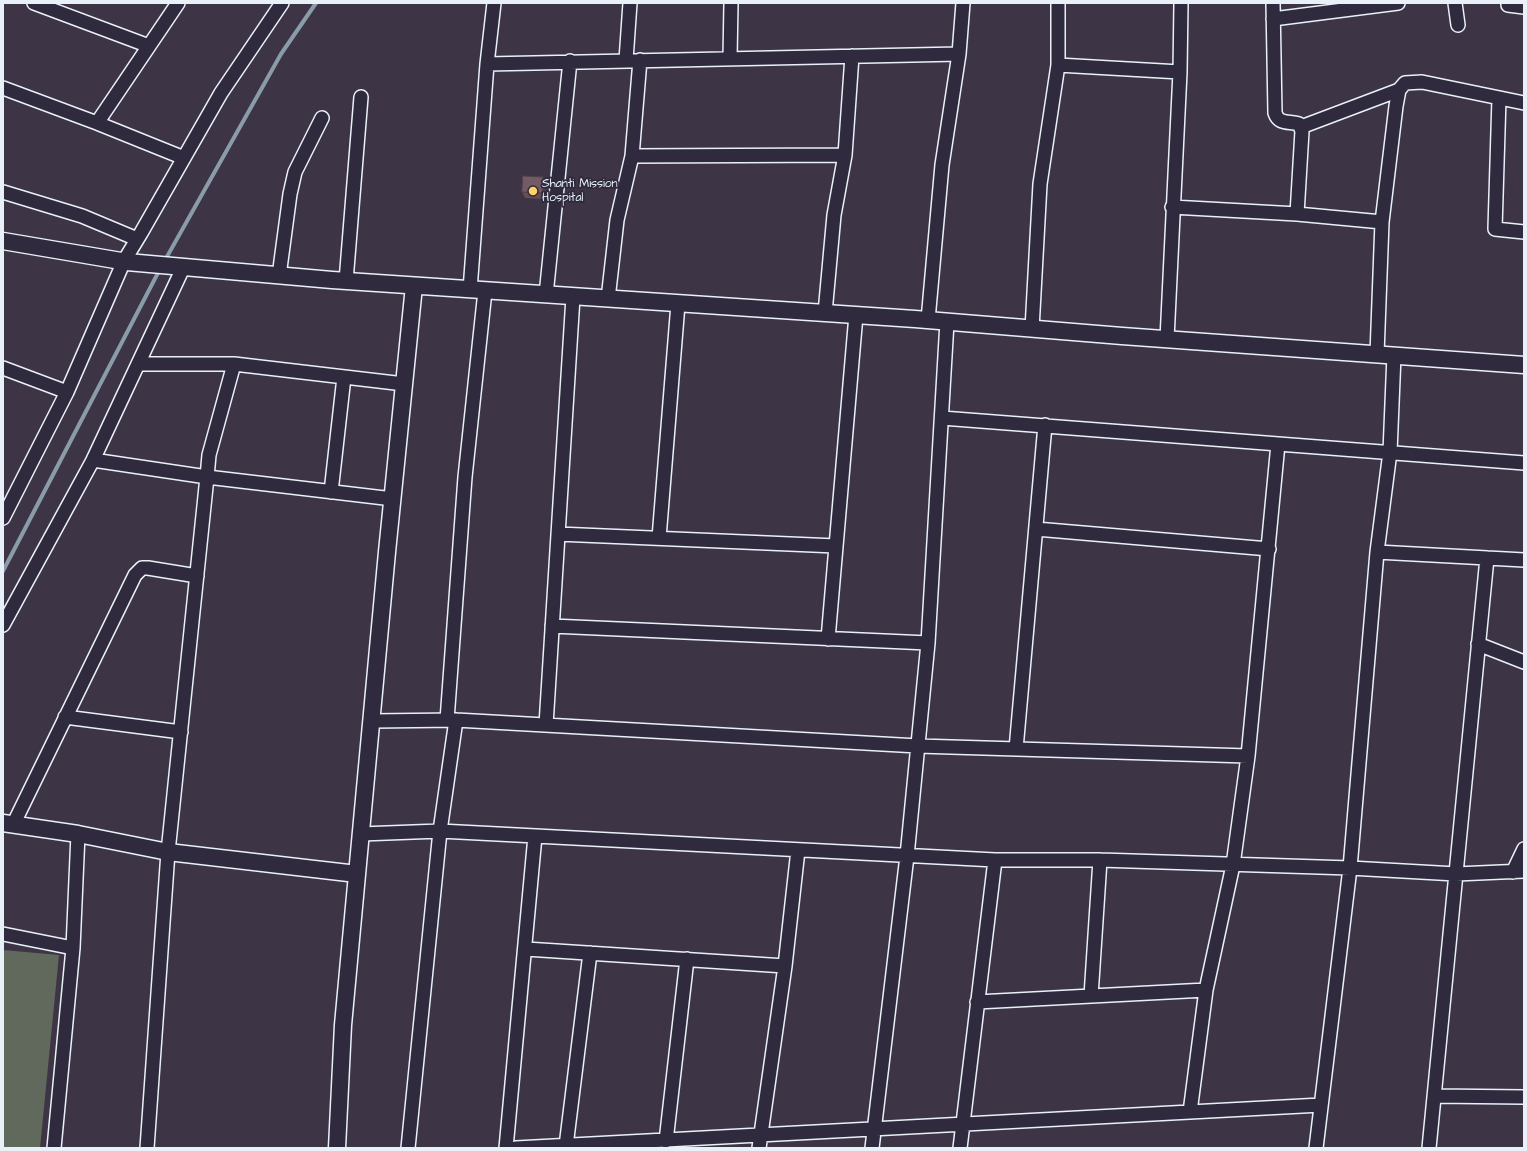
<!DOCTYPE html>
<style>
body{margin:0}
#map{position:relative;width:1527px;height:1151px;overflow:hidden;background:#3d3445;font-family:"Architects Daughter",sans-serif}
canvas{display:block}
.frame{position:absolute;inset:0;border:4px solid #e8f1f8;pointer-events:none}
</style>
<div id="map">
<canvas width="1527" height="1151"></canvas>
<div class="frame"></div>
</div>
<script>
const ctx = document.querySelector('canvas').getContext('2d');
ctx.lineJoin = 'round';
function fill(path, color) { ctx.fillStyle = color; ctx.fill(path, 'evenodd'); }
function stroke(path, color, width, dash) { ctx.strokeStyle = color; ctx.lineWidth = width; ctx.lineCap = dash ? 'butt' : 'round'; ctx.setLineDash(dash || []); ctx.stroke(path); }
function drawText(font, color, halo, rows, align = 'center') {
  ctx.font = font + ' "Architects Daughter",sans-serif'; ctx.lineWidth = 3.5; ctx.setLineDash([]); ctx.textBaseline = 'middle'; ctx.strokeStyle = halo; ctx.fillStyle = color; for (const [text, x, y, turn = 0] of rows) {
    ctx.save(); ctx.translate(x, y); ctx.rotate((+turn || 0) * Math.PI / 180); ctx.textAlign = isNaN(turn) ? turn : align; if (halo) ctx.strokeText(text, 0, 0); ctx.fillText(text, 0, 0); ctx.restore();
  }
}
const green = new Path2D(`
 M3,950L59,955L40,1148H3Z`);
const stream = new Path2D(`
 M164,262L281,54L316,3
 M3,571L160,269`);
const minor = new Path2D(`
 M34,3L149,46
 M1273,3L1275,113C1279,125 1289,121 1299,124L1302,131L1297,214
 M1455,3L1458,25
 M1508,5L1524,7
 M1273,19L1398,3
 M730,58L731,3
 M626,60L630,3
 M487,64L959,54
 M1058,65L1180,72
 M3,88L97,123L178,3
 M1499,98L1495,229L1524,232
 M97,123L184,158
 M1301,127L1399,90
 M632,156L845,155
 M3,192L82,216L137,239
 M1172,207L1297,214L1382,222
 M279,276L290,194L295,172L322,118
 M346,281L361,97
 M470,290L487,64L494,3
 M546,295L570,61
 M608,299L617,220L632,156L640,60
 M825,313L834,215L845,155L852,56
 M928,320L942,165L959,54L963,3
 M1032,329L1040,184L1058,65V3
 M1167,339L1180,72L1181,3
 M1377,354L1382,222L1396,106L1399,90L1405,83L1422,82L1524,103
 M138,364H234
 M3,368L67,392
 M942,418L1524,463
 M93,460L183,268
 M331,492L344,377
 M393,499L207,477L209,455L234,364L404,384
 M3,518L67,392L124,261L141,233L221,93L282,3
 M1036,529L1269,549
 M558,534L836,546
 M659,538L678,304
 M1377,552L1524,560
 M3,625L93,460L207,477L168,852L147,1148
 M552,626L928,643
 M828,639L856,315
 M1478,644L1524,662
 M65,717L181,732
 M447,720L465,477L485,291
 M373,721L456,720L918,746L1248,756L1278,444
 M546,725L573,297
 M1016,749L1045,425
 M13,825L135,575L142,568H148L197,576
 M361,834L440,831L995,860H1100L1350,868L1456,874L1524,871
 M1513,872L1524,849
 M3,934L73,948
 M526,949L785,966
 M1091,996L1100,860
 M977,1002L1206,990
 M1434,1096L1524,1097
 M1190,1112L1206,990L1233,865L1248,756
 M666,1141L687,959
 M566,1146L590,953
 M54,1148L73,948L78,834
 M408,1148L440,831L456,720
 M506,1148L535,836
 M516,1148L1321,1105
 M759,1148L785,966L798,850
 M872,1148L907,856L928,643L947,322
 M960,1148L995,860
 M1316,1148L1350,868L1377,552L1390,452L1394,355
 M1429,1148L1487,558`);
const tertiary = new Path2D(`
 M3,241L127,262L332,280L915,319L1122,336L1524,365
 M3,823L78,834L168,852L357,874
 M337,1148L343,1025L387,552L414,286`);
const wall = new Path2D(`
 M546,184L544,199L525,198L522,192Z`);
const shadedWall = new Path2D(`
 M543,177L546,184L544,199L542,193Z`);
const building = new Path2D(`
 M523,176L543,177L542,193L522,192Z`);
const markers = [
 [533,191,5,"#ffd166"]
];
const poiNames = [
 ["Shanti Mission",542,184],
 ["Hospital",542,198]
];
fill(green, '#61695d');
stroke(stream, '#8a9ba9', 4);
stroke(minor, '#e8f1f8', 16);
stroke(tertiary, '#e8f1f8', 19);
stroke(minor, '#2f2a3d', 13);
stroke(tertiary, '#2f2a3d', 16);
fill(wall, '#634e57');
fill(shadedWall, '#504047');
fill(building, '#735b65');
stroke(building, '#504047', 1);
for (const [x, y, r, color] of markers) { const dot = new Path2D(); dot.arc(x, y, r, 0, 2 * Math.PI); ctx.fillStyle = color; ctx.fill(dot); stroke(dot, '#2f2a3d', 1.5); }
drawText('12px', '#e8f1f8', '#2f2a3d', poiNames, 'left');
</script>
